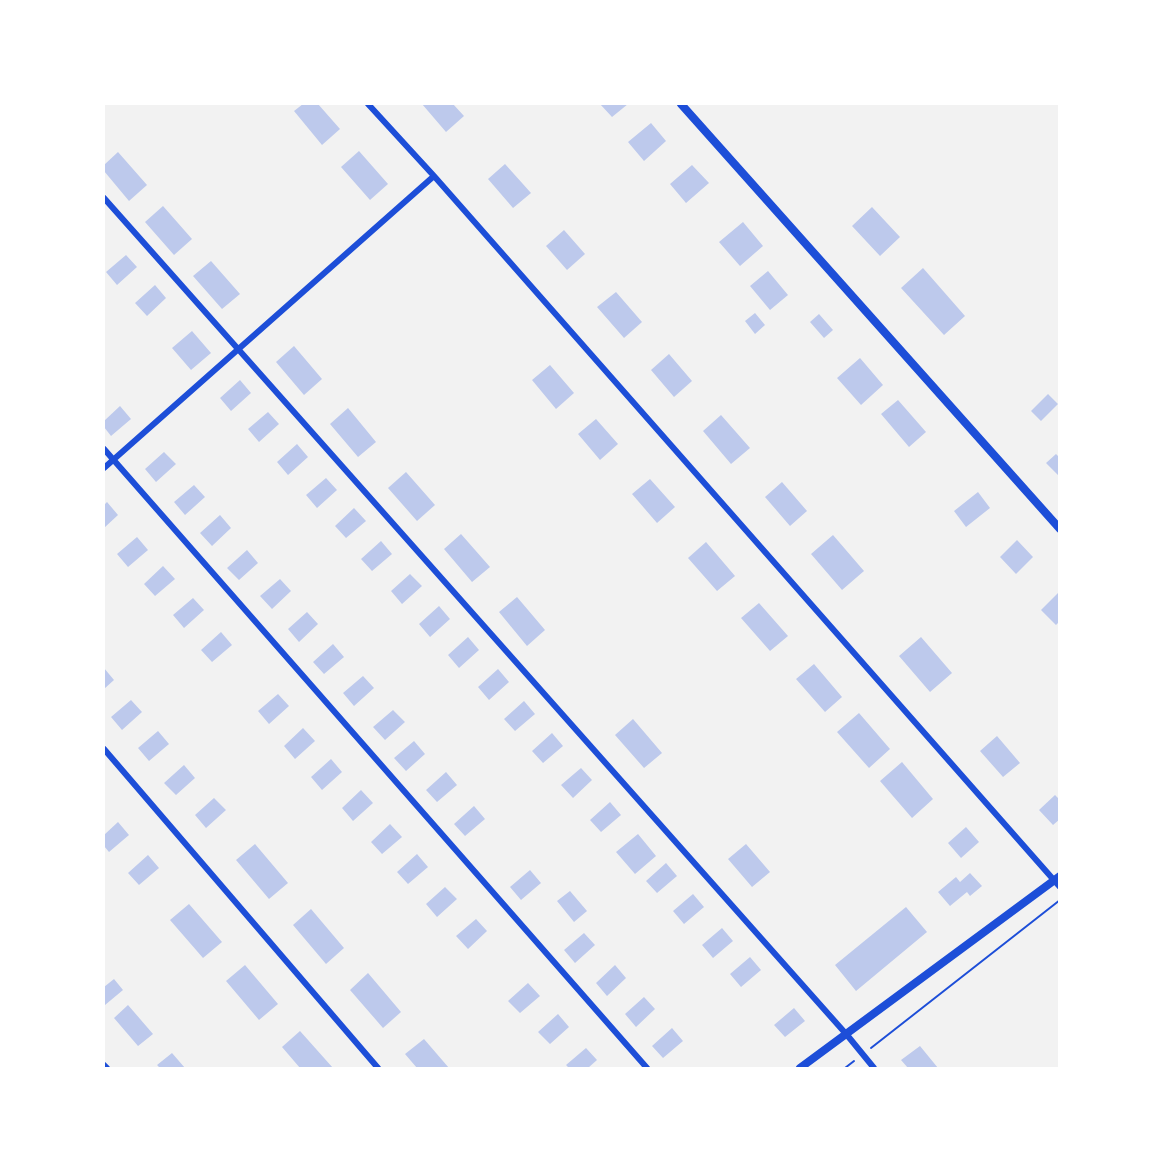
<!DOCTYPE html>
<style>
body{margin:0}
#map{position:relative;width:1163px;height:1172px;overflow:hidden;background:#f2f2f2;font-family:"Work Sans",sans-serif}
canvas{display:block}
.frame{position:absolute;inset:0;border:105px solid #fff;pointer-events:none}
</style>
<div id="map">
<canvas width="1163" height="1172"></canvas>
<div class="frame"></div>
</div>
<script>
const ctx = document.querySelector('canvas').getContext('2d');
ctx.lineJoin = 'round';
function fill(path, color) { ctx.fillStyle = color; ctx.fill(path, 'evenodd'); }
function stroke(path, color, width, dash) { ctx.strokeStyle = color; ctx.lineWidth = width; ctx.lineCap = dash ? 'butt' : 'round'; ctx.setLineDash(dash || []); ctx.stroke(path); }
const building = new Path2D(`
 M303,104H318L340,129L322,145L294,111Z
 M422,104H453L464,116L446,132Z
 M600,104H628L612,117Z
 M651,123L666,141L644,161L628,142Z
 M359,151L388,184L370,200L341,167Z
 M118,152L147,185L129,201L104,171V165Z
 M505,164L531,193L513,208L488,179Z
 M692,165L709,183L686,203L670,184Z
 M163,206L192,239L174,255L145,222Z
 M872,207L900,237L880,256L852,226Z
 M743,222L763,246L740,266L719,242Z
 M564,230L585,254L567,270L546,246Z
 M126,255L137,267L117,285L106,272Z
 M211,261L240,294L222,309L193,276Z
 M923,268L965,316L944,335L901,288Z
 M768,271L788,295L770,310L750,286Z
 M155,285L166,298L147,316L135,303Z
 M616,292L642,322L624,338L597,307Z
 M755,313L765,325L755,334L745,321Z
 M819,314L833,330L824,338L810,322Z
 M192,331L211,353L191,370L172,348Z
 M294,346L322,379L304,395L276,362Z
 M669,354L692,381L674,397L651,370Z
 M860,358L883,385L861,405L837,378Z
 M550,365L574,393L556,409L532,380Z
 M240,380L251,393L231,411L220,398Z
 M1048,394L1058,404L1041,421L1031,411Z
 M898,400L926,432L909,447L881,414Z
 M120,406L131,419L111,436L104,427V421Z
 M348,408L376,442L358,457L330,424Z
 M268,412L279,424L259,442L248,429Z
 M721,415L750,448L731,464L703,431Z
 M596,419L618,444L600,460L578,434Z
 M297,444L308,457L288,475L277,462Z
 M164,452L176,464L156,482L145,469Z
 M1056,454L1060,458V477L1046,463Z
 M406,472L435,505L417,521L388,488Z
 M326,478L337,490L317,508L306,495Z
 M650,479L675,507L657,523L632,494Z
 M782,482L807,511L790,526L765,497Z
 M194,485L205,497L185,515L174,502Z
 M978,492L990,508L966,527L954,511Z
 M107,502L118,515L104,528V505Z
 M354,508L366,521L346,538L335,526Z
 M220,515L231,528L212,546L200,533Z
 M461,534L490,567L472,582L444,549Z
 M833,535L864,571L842,590L811,554Z
 M137,537L148,550L128,567L117,554Z
 M1017,540L1033,557L1016,574L1000,557Z
 M381,541L392,554L372,571L361,559Z
 M706,542L735,576L717,591L688,558Z
 M247,550L258,563L239,580L227,568Z
 M163,566L175,579L155,596L144,584Z
 M410,574L422,586L402,604L391,591Z
 M280,579L291,591L272,609L260,596Z
 M1060,591V621L1056,625L1041,610Z
 M517,597L545,630L527,646L499,612Z
 M193,598L204,610L184,628L173,615Z
 M759,603L788,636L770,651L741,618Z
 M439,606L450,619L430,637L419,624Z
 M307,612L318,624L299,642L288,629Z
 M221,632L232,645L212,662L201,650Z
 M468,637L479,650L459,668L448,655Z
 M921,637L952,673L930,692L899,656Z
 M333,644L344,657L324,674L313,662Z
 M814,664L842,697L825,712L796,679Z
 M104,668L114,680L104,689Z
 M498,669L509,682L489,700L478,687Z
 M363,676L374,688L354,706L343,693Z
 M278,694L289,706L269,724L258,711Z
 M131,700L142,712L122,730L111,717Z
 M524,701L535,714L515,731L504,719Z
 M393,710L405,722L385,740L373,727Z
 M859,713L890,749L869,768L837,732Z
 M633,719L662,753L644,768L615,735Z
 M303,728L315,741L295,759L284,746Z
 M158,731L169,744L149,761L138,748Z
 M552,733L563,746L543,763L532,751Z
 M997,736L1020,763L1003,777L980,751Z
 M414,741L425,754L406,771L394,758Z
 M331,759L342,772L322,790L311,777Z
 M902,762L933,799L912,818L880,781Z
 M184,765L195,778L176,795L164,783Z
 M581,768L592,780L573,798L561,785Z
 M446,772L457,785L437,802L426,790Z
 M361,790L373,803L353,821L342,808Z
 M1055,795L1060,800V819L1053,825L1039,810Z
 M214,798L226,810L206,828L195,815Z
 M610,802L621,815L601,832L590,820Z
 M474,806L485,819L465,836L454,824Z
 M118,822L129,835L109,852L104,846V835Z
 M390,824L402,837L382,854L371,842Z
 M966,827L979,842L961,858L948,843Z
 M638,834L656,856L635,874L616,852Z
 M255,844L288,883L269,899L236,860Z
 M746,844L770,872L752,887L728,859Z
 M417,854L428,867L408,884L397,872Z
 M148,855L159,868L139,885L128,873Z
 M666,863L677,876L657,893L646,881Z
 M530,870L541,883L521,900L510,887Z
 M970,873L982,886L970,896L967,892L950,906L938,892L956,877L960,882Z
 M445,887L457,899L437,917L426,904Z
 M570,891L587,911L574,922L557,901Z
 M693,894L704,907L684,924L673,911Z
 M189,904L222,942L203,958L170,920Z
 M906,907L927,932L856,991L835,965Z
 M311,909L344,948L326,964L293,925Z
 M476,919L487,931L468,949L456,936Z
 M722,928L733,941L713,958L702,945Z
 M584,933L595,945L575,963L564,950Z
 M750,957L761,970L741,987L730,974Z
 M245,965L278,1004L259,1020L226,981Z
 M615,965L626,978L607,996L596,983Z
 M368,973L401,1012L383,1028L350,990Z
 M114,979L123,990L105,1005L104,1003V987Z
 M528,983L540,996L520,1013L508,1001Z
 M644,997L655,1009L636,1027L625,1014Z
 M128,1005L153,1034L138,1046L114,1018Z
 M794,1008L805,1021L785,1037L774,1025Z
 M558,1014L569,1027L550,1044L538,1032Z
 M672,1028L683,1041L663,1058L652,1046Z
 M300,1031L333,1068H300L282,1047Z
 M424,1039L449,1068H417L405,1054Z
 M920,1046L938,1068H908L901,1060Z
 M586,1048L597,1060L588,1068H569L566,1065Z
 M172,1053L185,1068H160L157,1065Z`);
const path = new Path2D(`
 M871,1048L1060,900
 M845,1068L854,1061`);
const minor = new Path2D(`
 M368,104L434,176L1060,887
 M104,198L847,1035L874,1068
 M104,449L647,1068
 M104,468L434,176
 M104,749L378,1068
 M104,1065L107,1068`);
const tertiary = new Path2D(`
 M681,104L1060,529
 M800,1068L1060,876`);
fill(building, '#bdc9ec');
stroke(path, '#1d4ed8', 2);
stroke(minor, '#1d4ed8', 6);
stroke(tertiary, '#1d4ed8', 8);
</script>
